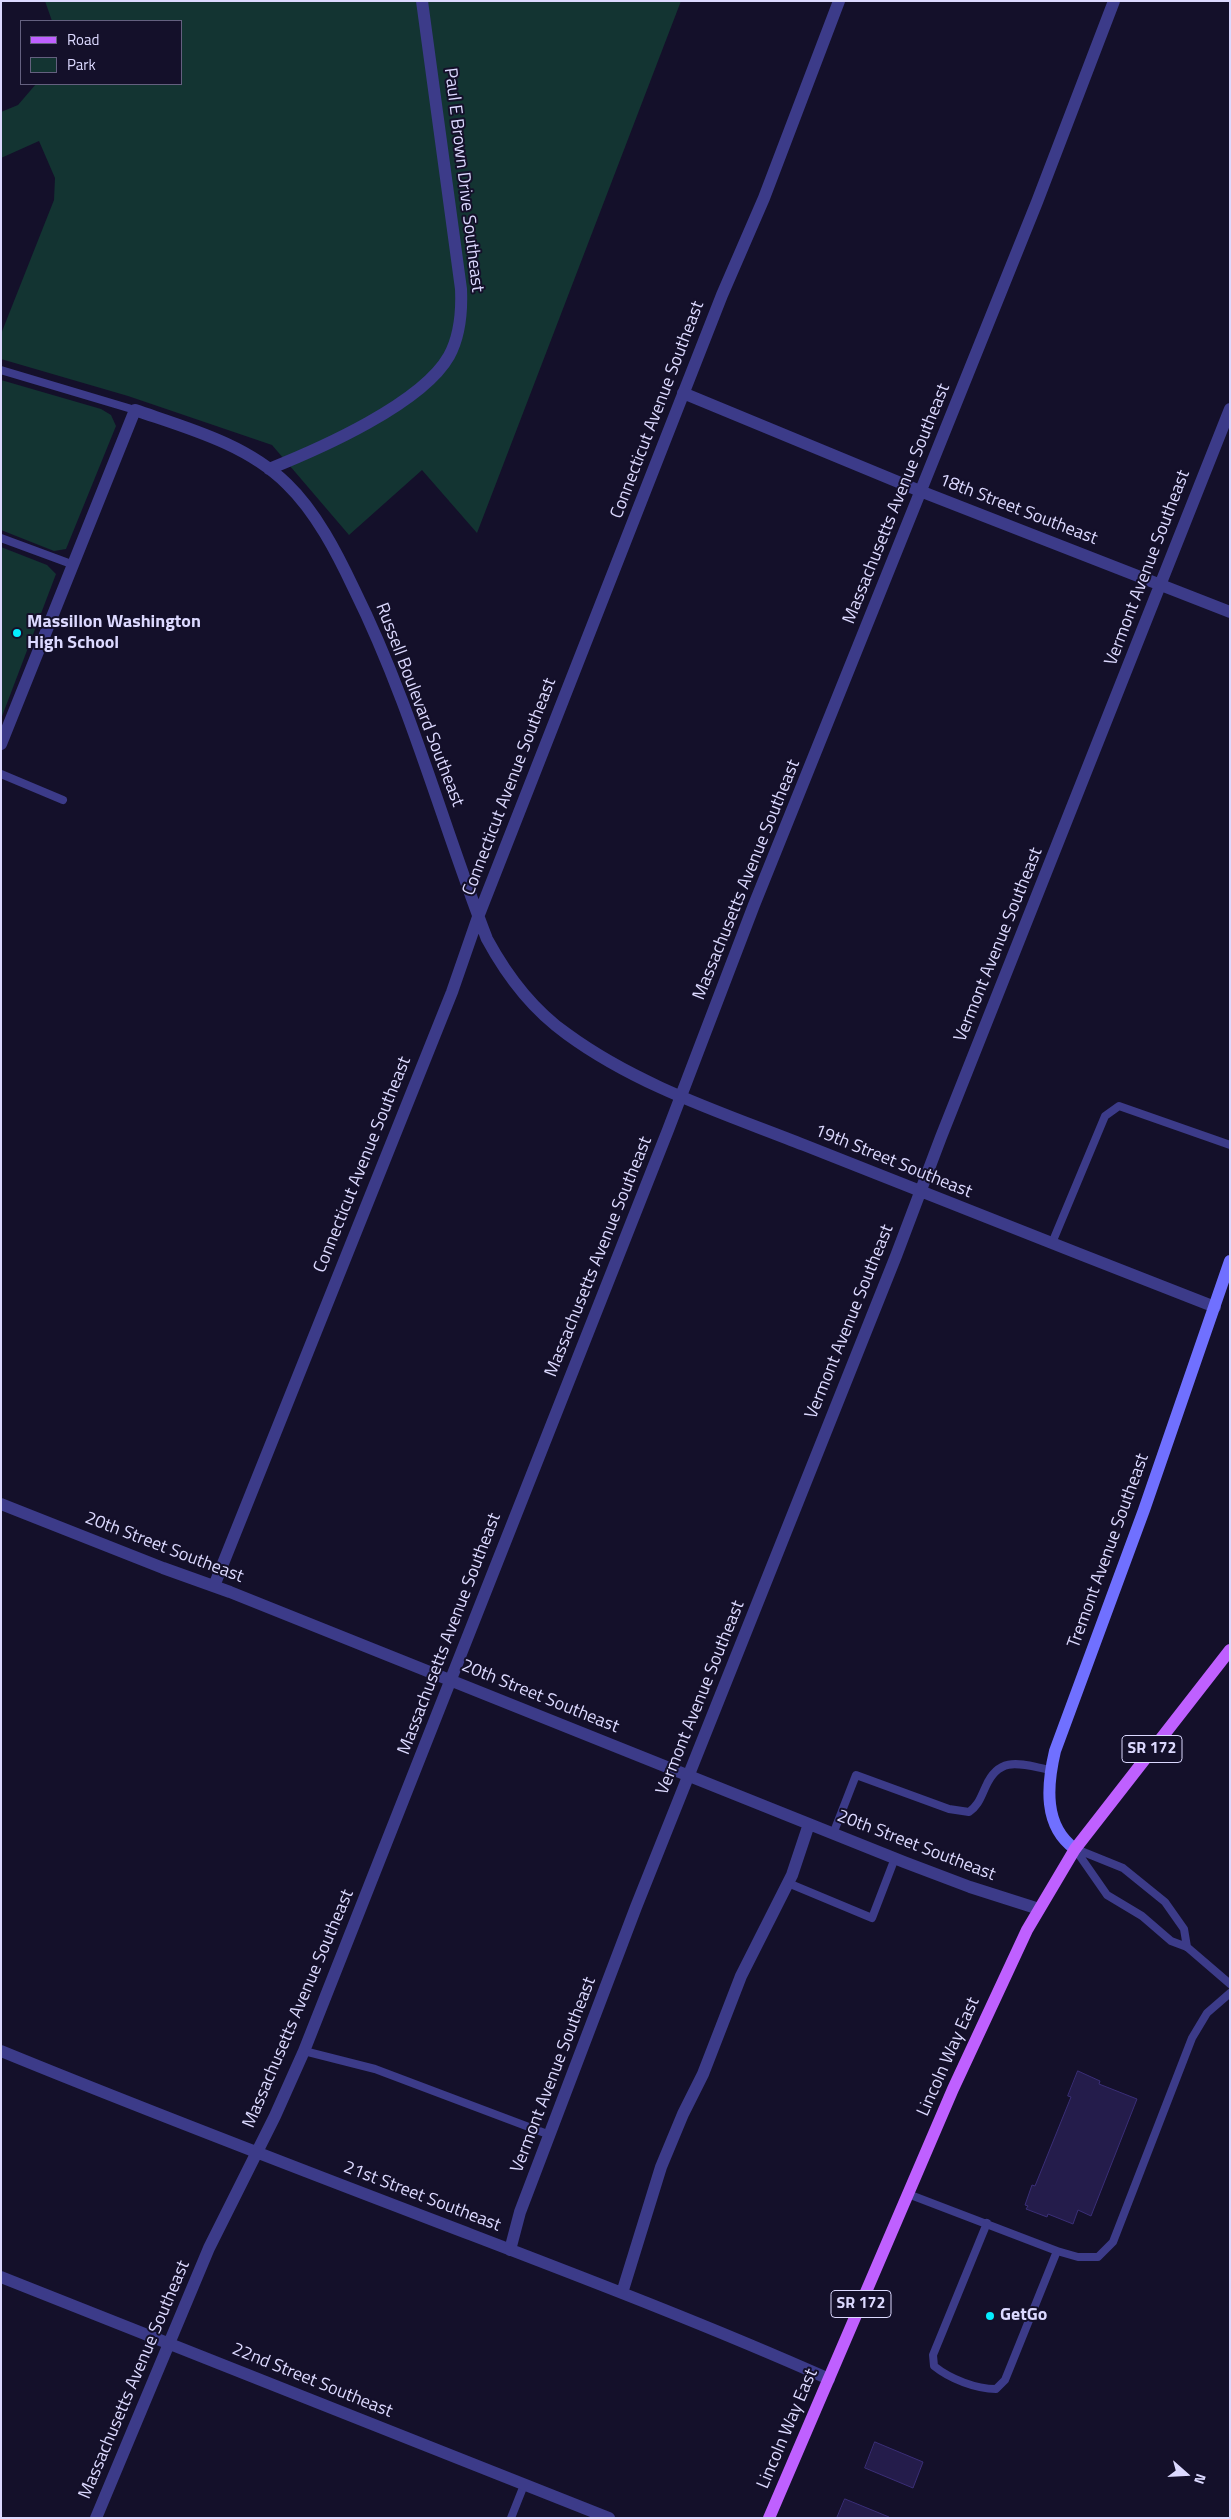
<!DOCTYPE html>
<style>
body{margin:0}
#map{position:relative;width:1231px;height:2519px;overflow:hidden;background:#14102a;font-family:"Titillium Web",sans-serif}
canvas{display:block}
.frame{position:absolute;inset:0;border:2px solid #dcd9ff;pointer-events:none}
.legend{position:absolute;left:20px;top:20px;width:162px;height:65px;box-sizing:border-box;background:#14102a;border:1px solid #64607f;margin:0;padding:6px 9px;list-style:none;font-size:15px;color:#dcd9ff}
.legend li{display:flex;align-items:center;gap:10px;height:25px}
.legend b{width:25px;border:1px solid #64607f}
.north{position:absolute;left:1161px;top:2449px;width:50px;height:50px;-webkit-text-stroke:4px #14102a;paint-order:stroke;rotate:109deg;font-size:14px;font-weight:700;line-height:20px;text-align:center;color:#dcd9ff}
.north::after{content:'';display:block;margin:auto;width:18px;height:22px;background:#dcd9ff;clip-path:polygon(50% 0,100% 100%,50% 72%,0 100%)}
</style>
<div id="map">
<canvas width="1231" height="2519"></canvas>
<div class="frame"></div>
<ul class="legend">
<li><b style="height:6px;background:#bf60ff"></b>Road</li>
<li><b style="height:14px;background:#133432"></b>Park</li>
</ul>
<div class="north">N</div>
</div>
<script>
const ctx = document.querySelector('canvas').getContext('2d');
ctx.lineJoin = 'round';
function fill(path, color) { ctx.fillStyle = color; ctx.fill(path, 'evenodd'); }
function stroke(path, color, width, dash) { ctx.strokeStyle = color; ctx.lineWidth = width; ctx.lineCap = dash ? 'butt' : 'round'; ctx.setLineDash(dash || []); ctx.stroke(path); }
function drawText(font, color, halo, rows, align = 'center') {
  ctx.font = font + ' "Titillium Web",sans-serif'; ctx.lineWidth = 4; ctx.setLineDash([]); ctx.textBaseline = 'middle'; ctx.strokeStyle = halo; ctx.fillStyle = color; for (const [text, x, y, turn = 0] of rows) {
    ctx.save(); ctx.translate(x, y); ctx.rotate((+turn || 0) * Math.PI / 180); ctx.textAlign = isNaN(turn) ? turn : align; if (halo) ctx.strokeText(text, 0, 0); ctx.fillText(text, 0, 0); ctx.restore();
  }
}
const green = new Path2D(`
 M45,1H681L477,533L422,470L349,535L272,445L128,396L1,359V334L54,200L55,178L39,141L1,158V112L18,105L36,84H181V21H52Z
 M1,380L101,409L111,415L116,426L66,549L54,551L1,530Z
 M1,547L47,565L56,574L1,719Z`);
const building = new Path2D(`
 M1078,2071L1100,2081L1099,2084L1137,2099L1091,2216L1078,2210L1073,2224L1048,2214L1047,2217L1026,2209L1028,2206L1025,2205L1032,2185L1035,2186L1071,2097L1068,2096Z
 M875,2442L923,2462L913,2488L865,2468Z
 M845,2499L889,2517V2518H837Z`);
const lane = new Path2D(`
 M1,370L135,410
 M1,538L74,565
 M1,774L63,800
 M1052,1243L1105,1116L1119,1106L1230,1145
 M833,1834L856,1775L949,1809L969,1812C979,1805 981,1796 986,1786C1000,1754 1023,1765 1051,1770
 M1075,1849L1107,1895L1142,1916L1171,1941L1187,1947L1230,1984
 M1076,1849L1123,1868L1165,1902L1184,1929L1187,1947
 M788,1883L872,1918L895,1858
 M304,2051L375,2069L550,2135
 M908,2194L1057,2251L1078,2257H1098L1113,2242L1192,2038L1207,2013L1230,1993
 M987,2223L933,2355L934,2366C950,2379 976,2389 996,2389L1005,2380L1057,2251
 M511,2518L524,2485`);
const street = new Path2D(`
 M683,393L920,491L1230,612
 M269,469C319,449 422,404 449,356C460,336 462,312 461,289L422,1
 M1,744L135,410C187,428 247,444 287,484C316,512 337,553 354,589C410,702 442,823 487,939C507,976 533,1010 567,1034C638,1086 723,1113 804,1145C940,1200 1078,1253 1215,1307
 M1,1504L163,1568L230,1592L904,1862L970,1887L1039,1909
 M214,1586L452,992L478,917L722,295L764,198L839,1
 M1,2051C157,2115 315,2175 472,2235C592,2281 712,2327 829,2379
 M510,2250L520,2212L636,1907L896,1256L941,1137L1230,409
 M1,2277L609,2518
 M622,2293L661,2167L683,2114L703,2074L741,1976L792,1875L809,1824
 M96,2518L209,2248L275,2116L304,2051L668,1130L754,905L1037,202L1114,1`);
const secondary = new Path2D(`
 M1075,1849C1043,1826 1047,1785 1055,1751L1144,1510L1230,1261`);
const primary = new Path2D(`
 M769,2518L953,2089L1027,1930L1075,1849L1230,1650`);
const markers = [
 [17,633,5,"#05edff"],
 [990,2316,5,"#05edff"]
];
const shields = [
 [1152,1749,60],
 [861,2304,60]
];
const shieldNames = [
 ["SR 172",1152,1749],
 ["SR 172",861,2304]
];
const streetNames = [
 ["Paul E Brown Drive Southeast",463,180,83],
 ["Connecticut Avenue Southeast",658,410,-69],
 ["Massachusetts Avenue Southeast",897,504,-68],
 ["18th Street Southeast",1018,510,21],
 ["Vermont Avenue Southeast",1148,568,-69],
 ["Russell Boulevard Southeast",419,705,69],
 ["Connecticut Avenue Southeast",510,787,-69],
 ["Massachusetts Avenue Southeast",747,880,-68],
 ["Vermont Avenue Southeast",999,945,-68],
 ["19th Street Southeast",893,1162,22],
 ["Connecticut Avenue Southeast",363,1165,-68],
 ["Massachusetts Avenue Southeast",599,1257,-68],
 ["Vermont Avenue Southeast",850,1322,-68],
 ["20th Street Southeast",164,1548,21],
 ["Tremont Avenue Southeast",1109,1551,-70],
 ["Massachusetts Avenue Southeast",450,1634,-69],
 ["20th Street Southeast",540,1697,22],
 ["Vermont Avenue Southeast",701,1698,-68],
 ["20th Street Southeast",916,1846,21],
 ["Massachusetts Avenue Southeast",299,2009,-67],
 ["Lincoln Way East",949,2057,-66],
 ["Vermont Avenue Southeast",554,2075,-69],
 ["21st Street Southeast",422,2197,21],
 ["Massachusetts Avenue Southeast",135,2380,-67],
 ["22nd Street Southeast",312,2381,22],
 ["Lincoln Way East",788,2429,-67]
];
const poiNames = [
 ["Massillon Washington",27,623],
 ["High School",27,644],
 ["GetGo",1000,2316]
];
fill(green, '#133432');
fill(building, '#241c4b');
stroke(building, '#3a2e77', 1);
stroke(lane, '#3c3b89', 8);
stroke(street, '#3c3b89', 12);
stroke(secondary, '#7070ff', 12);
stroke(primary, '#bf60ff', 12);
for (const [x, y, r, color] of markers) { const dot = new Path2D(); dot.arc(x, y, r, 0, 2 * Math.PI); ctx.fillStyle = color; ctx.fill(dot); stroke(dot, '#14102a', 2); }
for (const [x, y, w] of shields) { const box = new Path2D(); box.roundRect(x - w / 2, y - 13.5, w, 27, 4); ctx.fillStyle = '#14102a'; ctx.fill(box); stroke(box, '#dcd9ff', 1); }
drawText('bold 16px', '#dcd9ff', null, shieldNames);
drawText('18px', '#dcd9ff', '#14102a', streetNames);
drawText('bold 18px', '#dcd9ff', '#14102a', poiNames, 'left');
</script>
